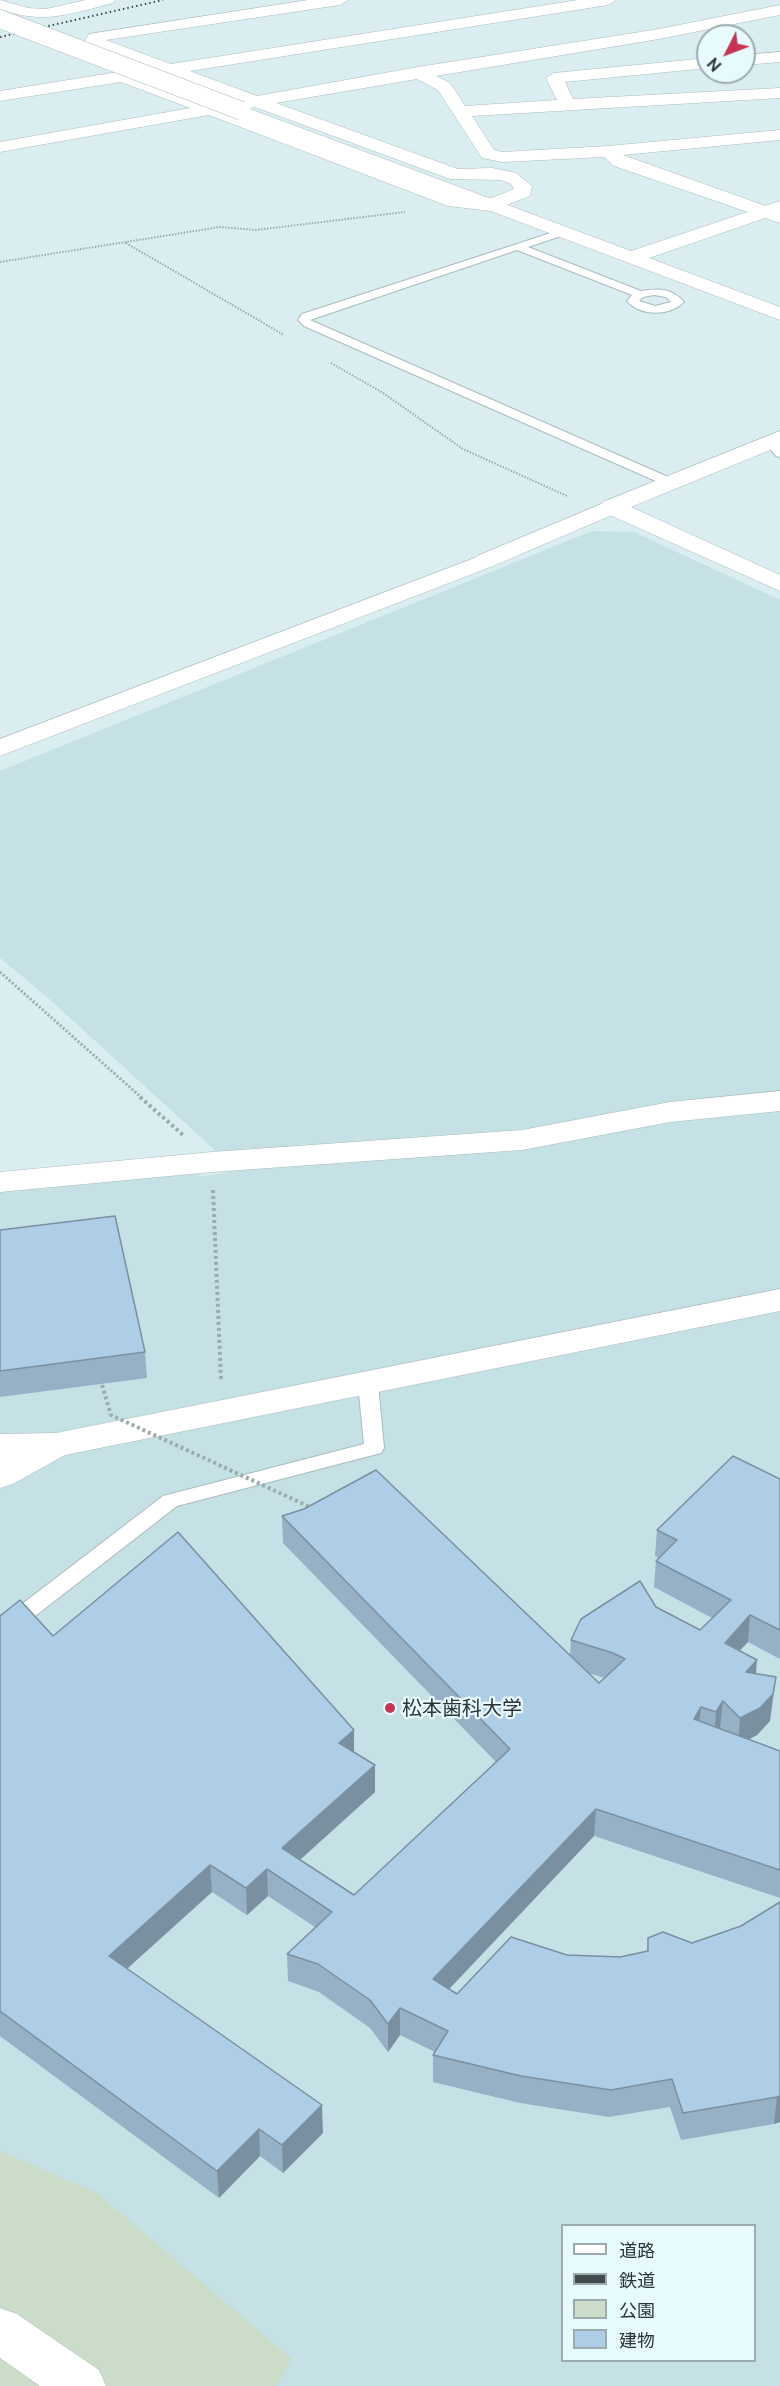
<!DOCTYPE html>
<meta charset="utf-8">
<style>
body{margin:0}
#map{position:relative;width:780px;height:2386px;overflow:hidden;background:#daeef1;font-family:Ubuntu,"Noto Sans JP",sans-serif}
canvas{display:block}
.legend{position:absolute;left:561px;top:2224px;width:195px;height:138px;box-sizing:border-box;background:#e7fbfe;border:2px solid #9cabae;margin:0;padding:8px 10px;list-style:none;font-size:18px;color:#2c3435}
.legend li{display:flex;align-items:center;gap:12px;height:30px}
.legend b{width:30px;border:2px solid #9cabae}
.north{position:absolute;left:696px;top:24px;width:60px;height:60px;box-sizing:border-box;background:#e7fbfe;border:2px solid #9cabae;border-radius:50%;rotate:228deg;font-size:16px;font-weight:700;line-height:24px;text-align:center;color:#2c3435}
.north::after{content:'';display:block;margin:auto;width:21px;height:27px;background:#c53553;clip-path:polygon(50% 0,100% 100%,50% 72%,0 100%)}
</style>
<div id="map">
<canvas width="780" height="2386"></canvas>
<ul class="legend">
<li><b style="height:8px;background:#fff"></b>道路</li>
<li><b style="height:8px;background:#414b4c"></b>鉄道</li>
<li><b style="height:16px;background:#cbdcc9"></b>公園</li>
<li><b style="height:16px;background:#aecde6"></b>建物</li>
</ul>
<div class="north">N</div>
</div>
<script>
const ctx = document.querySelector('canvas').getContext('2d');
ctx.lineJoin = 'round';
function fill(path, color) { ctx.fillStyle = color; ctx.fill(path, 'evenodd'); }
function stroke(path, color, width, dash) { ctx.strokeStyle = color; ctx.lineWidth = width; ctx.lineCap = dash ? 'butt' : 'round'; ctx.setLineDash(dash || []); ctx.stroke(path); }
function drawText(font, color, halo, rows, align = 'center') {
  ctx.font = font + ' Ubuntu,"Noto Sans JP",sans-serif'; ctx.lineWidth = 4.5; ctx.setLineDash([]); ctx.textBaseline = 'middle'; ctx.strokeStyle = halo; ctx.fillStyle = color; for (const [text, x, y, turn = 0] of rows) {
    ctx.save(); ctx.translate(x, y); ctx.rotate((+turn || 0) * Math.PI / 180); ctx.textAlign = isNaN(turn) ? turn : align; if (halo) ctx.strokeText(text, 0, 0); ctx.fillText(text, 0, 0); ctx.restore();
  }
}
const built = new Path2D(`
 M592,531L634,532L780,600V2386H0V1190L192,1170L202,1176L226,1173L220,1155L47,997L0,958V771ZM562,2226H754V2360H562Z`);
const green = new Path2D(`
 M0,2151L97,2193L292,2359L276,2386H0Z`);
const pathFar2 = new Path2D(`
 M126,243L284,335
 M0,262L220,227L256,230L405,212
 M331,363L383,393L463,449L567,496`);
const pathFar1 = new Path2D(`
 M0,972L142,1098`);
const path = new Path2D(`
 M140,1097L183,1135
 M213,1190L221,1380`);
const service = new Path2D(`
 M563,229L568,232L567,234L528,247L641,291C658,288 672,288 684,302C669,317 640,316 627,301L632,295L517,250L310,320L675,480V486H667L304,326L298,320L302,314ZM654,295L666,297L671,302L655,306L639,301L643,297Z
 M770,438L780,446V457L776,456L764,442Z
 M368,1378L375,1380L378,1384L384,1448L381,1453L177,1506L8,1637L0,1640V1621L163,1496L364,1444L358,1384L361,1380Z`);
const minor = new Path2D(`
 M0,0L28,8L46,9L86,0H115L113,3C69,14 44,25 0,9Z
 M308,0H348L340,5L106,40L171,64L578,0H616L608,5L190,71L257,96L418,67L659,29L780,5V15L659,39L436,76L450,83L465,106L557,100L546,78L554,73L708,58V68L565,82L573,99L780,88V98L472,116L494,150L502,152L608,146L780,130V140L623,155L780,211V223L614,166L604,157L502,162L482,158L438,90L417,79L276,103L458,169L492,168L516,173L532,186L530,196L491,211L448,206L209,115L0,152V142L190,108L121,82L0,101V91L149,67L87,44L85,41L89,34ZM168,75L236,100L212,104L143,79ZM255,107L450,179L501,180L511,184L514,189L489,199L458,197L230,111Z
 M780,52V62L744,65V55Z
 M611,500L619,502L623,507L619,512L493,566L485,568L477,566L473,561L477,556Z
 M780,1091V1111L670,1122L522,1150L212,1172L0,1192V1172L212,1152L522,1130L670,1102Z`);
const tertiary = new Path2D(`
 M242,106L631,251L780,201V213L649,258L780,307V320L236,115L233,111L236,107Z
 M780,431V446L631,507L780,575V591L603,512L599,507L603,502Z
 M485,554L493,556L497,561L493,566L0,756V739Z
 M780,1289V1311L65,1455L13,1484L0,1488V1434L56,1433Z
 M0,2308L17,2314L99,2370L106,2386H40L0,2358Z`);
const rail = new Path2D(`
 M0,37L163,0`);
const pathBridge = new Path2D(`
 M102,1385L111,1415L310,1507`);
const tertiaryBridge = new Path2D(`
 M0,19L242,111`);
const wall = new Path2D(`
 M0,1230L145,1352L147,1378L0,1397Z
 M780,1479V1659L748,1642L740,1650L756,1673L770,1721L757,1735L749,1739L780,1751V1898L594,1836L449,1989L457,1994L567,1955L620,1957L647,1952L648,1938L692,1943L741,1926L780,1902V2122L774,2124L681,2140L670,2107L609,2117L520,2103L433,2082V2055L435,2052L400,2035L388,2052L370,2028L319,1992L288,1981L287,1954L315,1927L268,1896L247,1915L212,1892L127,1969L323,2133L283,2173L260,2156L219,2198L0,2036V1616L354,1752L375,1792L300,1860L354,1895L496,1762L283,1543L282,1516L570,1655L571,1640L656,1607L700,1630L712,1618L654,1587L656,1561L659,1558L655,1556L657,1530ZM588,1673L605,1678L599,1683Z`);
const shadedWall = new Path2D(`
 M750,1615L748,1642L722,1669L725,1643Z
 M757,1660L755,1686L746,1672Z
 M776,1677L770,1721L757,1735L738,1745L740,1718Z
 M723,1701L720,1728L714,1739L716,1712Z
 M701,1707L698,1734L694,1719Z
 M354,1730V1757L339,1743Z
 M375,1765V1792L283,1875L282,1848Z
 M596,1809L594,1836L433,2006V1979Z
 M210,1865L212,1892L111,1983L109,1956Z
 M267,1869L268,1896L247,1915L246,1888Z
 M400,2008V2035L388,2052V2024Z
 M780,2096V2122L774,2124L777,2097Z
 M322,2105L323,2133L283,2173L282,2145Z
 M259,2129L260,2156L219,2198L217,2171Z`);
const building = new Path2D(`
 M115,1216L145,1352L0,1371V1230Z
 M733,1456L780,1479V1630L750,1615L725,1643L757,1660L746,1672L776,1677L773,1694L760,1708L740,1718L723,1701L716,1712L701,1707L694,1719L780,1751V1870L596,1809L433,1979L457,1994L511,1937L567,1955L620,1957L648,1951V1938L663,1932L692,1943L741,1926L780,1902V2096L777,2097L683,2113L672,2079L611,2090L521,2076L433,2055L448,2031L400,2008L388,2024L370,2000L318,1964L287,1954L332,1912L267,1869L246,1888L210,1865L109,1956L322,2105L282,2145L259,2129L217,2171L0,2011V1616L20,1600L53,1636L178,1532L354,1730L339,1743L375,1765L282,1848L354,1895L510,1749L282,1516L304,1509L376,1470L599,1683L625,1659L613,1653L571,1640L581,1619L640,1581L656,1607L700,1630L731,1600L656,1561L677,1540L657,1530Z`);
const markers = [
 [390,1708,6,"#c53553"]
];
const nearPoinames = [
 ["松本歯科大学",402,1708]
];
fill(built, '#c5e1e6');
fill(green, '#cbdcc9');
stroke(service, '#a8bbbe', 2);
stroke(minor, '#a8bbbe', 1);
stroke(tertiary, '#a8bbbe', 1);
stroke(pathFar2, '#9cacae', 2, [1.5, 1.5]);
stroke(pathFar1, '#9cacae', 3, [2, 2]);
stroke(path, '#9cacae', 4, [3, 3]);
fill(service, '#fff');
fill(minor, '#fff');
fill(tertiary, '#fff');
stroke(rail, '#414b4c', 2, [1.5, 3]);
stroke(tertiaryBridge, '#a8bbbe', 19, []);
stroke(pathBridge, '#9cacae', 4, [3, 3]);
stroke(tertiaryBridge, '#fff', 18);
fill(wall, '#96b0c6');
fill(shadedWall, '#7a90a1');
fill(building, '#aecde6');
stroke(building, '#7a90a1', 1.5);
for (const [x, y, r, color] of markers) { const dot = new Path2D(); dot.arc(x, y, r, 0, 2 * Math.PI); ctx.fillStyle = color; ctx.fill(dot); stroke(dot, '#e7fbfe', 2); }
drawText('20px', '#2c3435', '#e7fbfe', nearPoinames, 'left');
</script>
